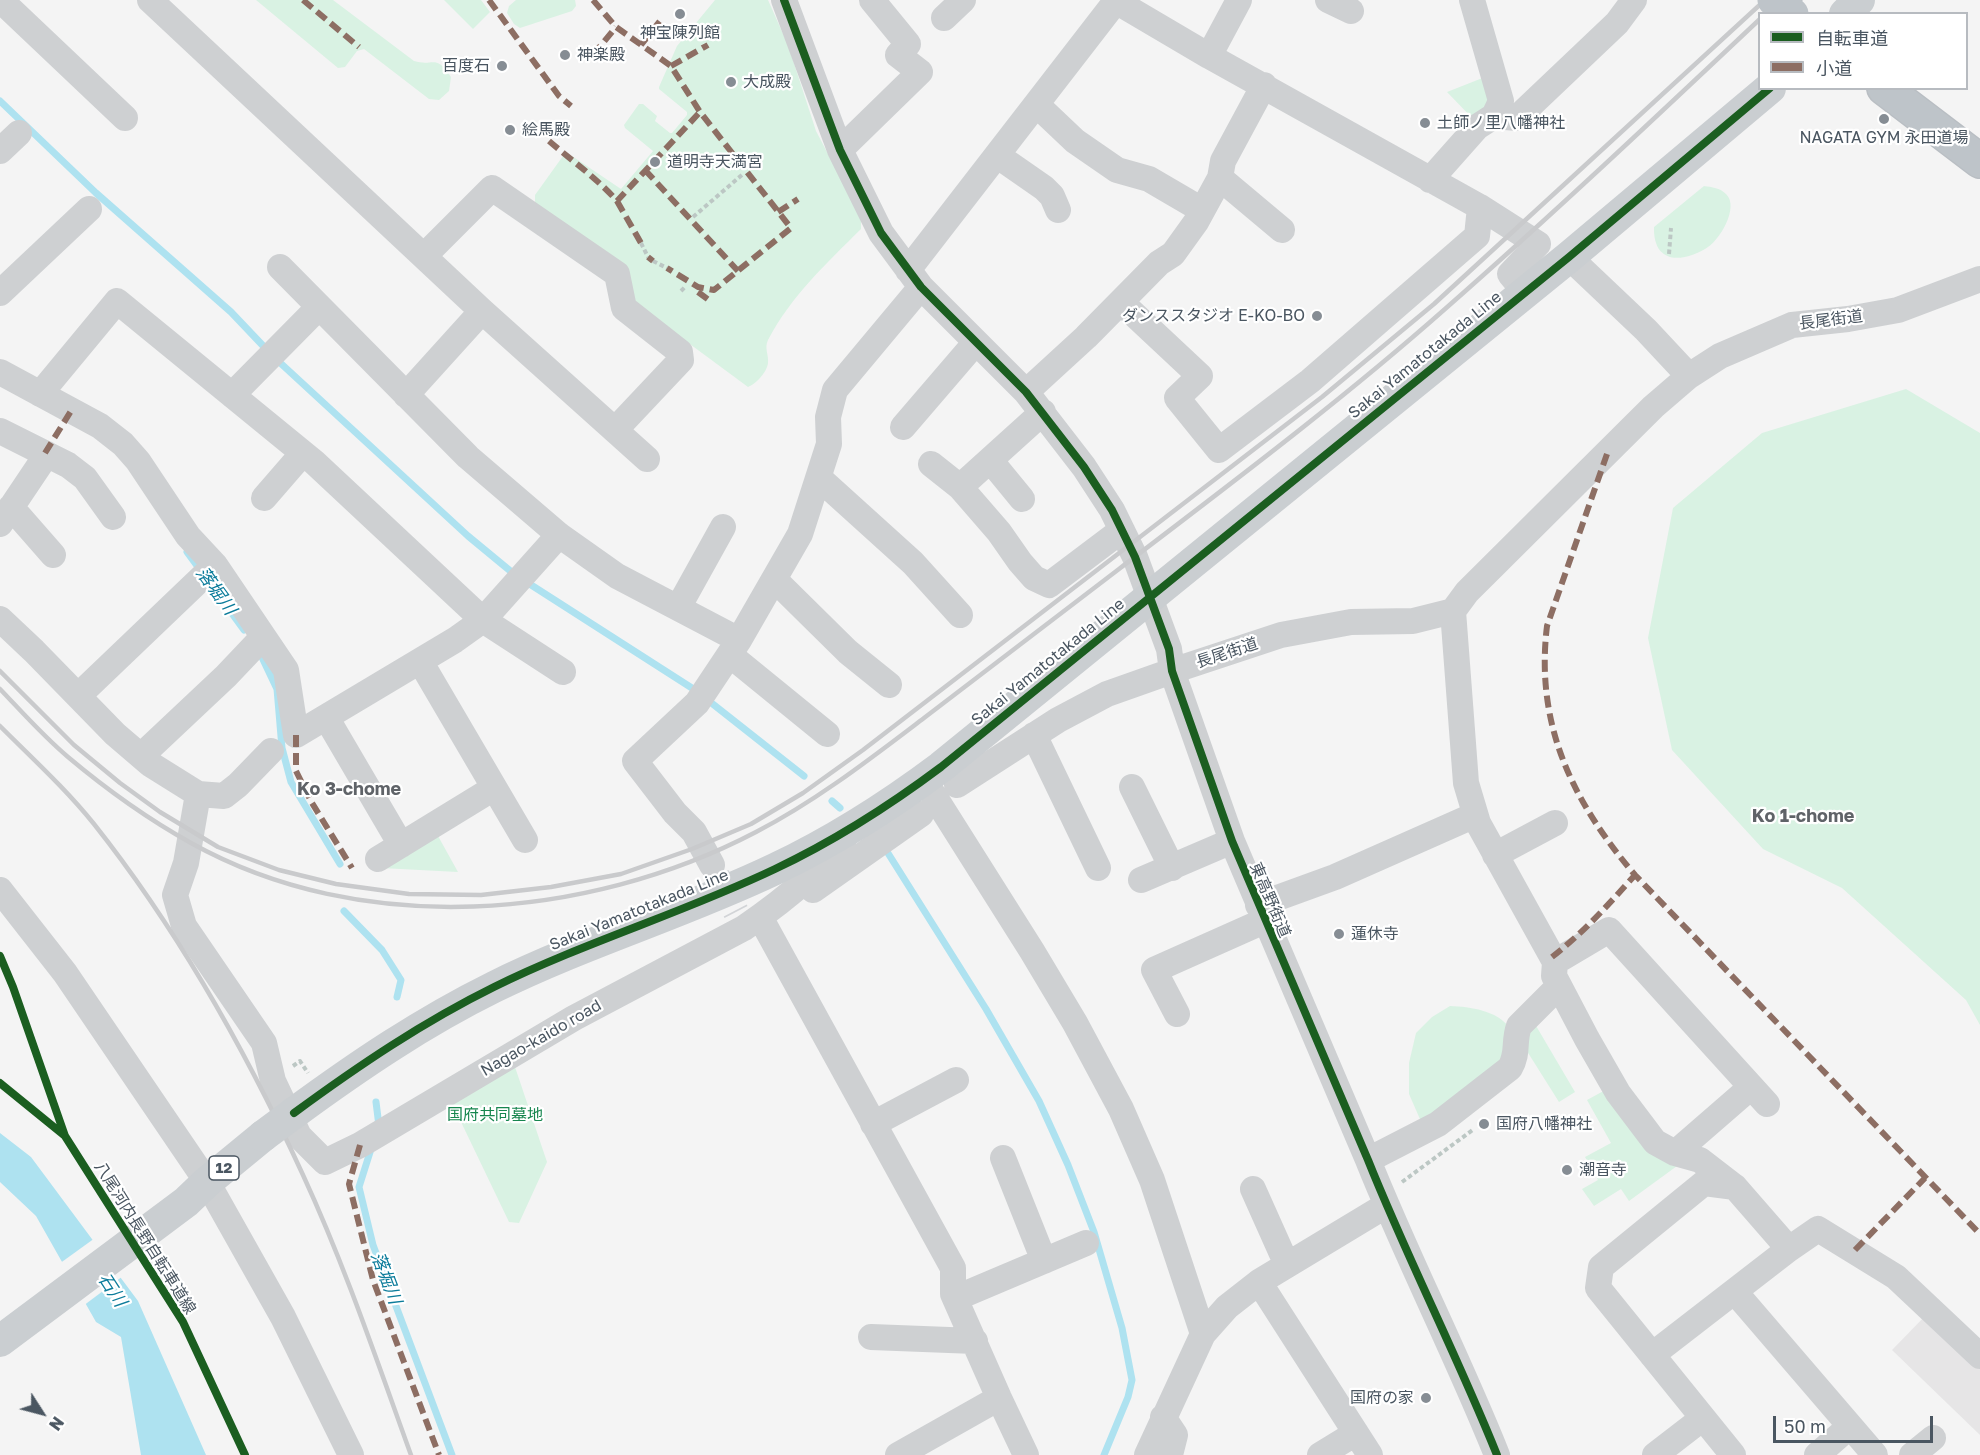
<!DOCTYPE html>
<meta charset="utf-8">
<style>
body{margin:0}
#map{position:relative;width:1980px;height:1455px;overflow:hidden;background:#f4f4f4;font-family:"Golos Text","Noto Sans JP",sans-serif}
canvas{display:block}
.legend{position:absolute;left:1758px;top:12px;width:210px;height:78px;box-sizing:border-box;background:#fff;border:2px solid #b7bbc0;margin:0;padding:8px 10px;list-style:none;font-size:18px;color:#4a5661}
.legend li{display:flex;align-items:center;gap:12px;height:30px}
.legend b{width:30px;border:2px solid #b7bbc0}
.north{position:absolute;left:12px;top:1383px;width:60px;height:60px;-webkit-text-stroke:4px #fff;paint-order:stroke;rotate:126deg;font-size:16px;font-weight:700;line-height:24px;text-align:center;color:#4a5661}
.north::after{content:'';display:block;margin:auto;width:21px;height:27px;background:#4a5661;clip-path:polygon(50% 0,100% 100%,50% 72%,0 100%)}
.scale{position:absolute;left:1773px;top:1416px;width:160px;height:27px;box-sizing:border-box;border:3px solid #4a5661;border-top:0;padding-left:8px;font-size:18px;line-height:21px;white-space:nowrap;color:#4a5661;-webkit-text-stroke:4px #fff;paint-order:stroke}
</style>
<div id="map">
<canvas width="1980" height="1455"></canvas>
<ul class="legend">
<li><b style="height:8px;background:#1b5e20"></b>自転車道</li>
<li><b style="height:8px;background:#8d6e63"></b>小道</li>
</ul>
<div class="north">N</div>
<div class="scale">50 m</div>
</div>
<script>
const ctx = document.querySelector('canvas').getContext('2d');
ctx.lineJoin = 'round';
function fill(path, color) { ctx.fillStyle = color; ctx.fill(path, 'evenodd'); }
function stroke(path, color, width, dash) { ctx.strokeStyle = color; ctx.lineWidth = width; ctx.lineCap = dash ? 'butt' : 'round'; ctx.setLineDash(dash || []); ctx.stroke(path); }
function drawText(font, color, halo, rows, align = 'center') {
  ctx.font = font + ' "Golos Text","Noto Sans JP",sans-serif'; ctx.lineWidth = 4.5; ctx.setLineDash([]); ctx.textBaseline = 'middle'; ctx.strokeStyle = halo; ctx.fillStyle = color; for (const [text, x, y, turn = 0] of rows) {
    ctx.save(); ctx.translate(x, y); ctx.rotate((+turn || 0) * Math.PI / 180); ctx.textAlign = isNaN(turn) ? turn : align; if (halo) ctx.strokeText(text, 0, 0); ctx.fillText(text, 0, 0); ctx.restore();
  }
}
const education = new Path2D(`
 M1928,1313L1980,1364V1435L1892,1350Z`);
const green = new Path2D(`
 M256,0H333L414,61C434,67 435,53 451,77L449,91L439,100L429,99L364,49L357,51L345,67L338,68Z
 M444,0H481L490,12L473,29Z
 M516,0H575L576,6L572,11L520,28L514,24L507,13L509,6Z
 M715,0H768L788,45L816,131L861,217V229C827,263 791,296 768,340C764,348 769,355 768,363C767,372 756,384 748,387L633,302L535,203V195L563,156H572L621,189L653,151L625,128L624,125L639,104H643L657,116L655,121L670,133H672L687,115V112L659,89V87L677,46Z
 M1485,77L1493,101L1475,121L1447,92Z
 M1704,186C1712,187 1720,188 1726,194C1740,207 1719,242 1705,249C1679,264 1653,262 1654,227Z
 M1906,389L1980,433V1025L1966,1000L1842,888L1763,849L1672,750L1648,638L1673,508L1762,433Z
 M438,836L458,872L381,868Z
 M1450,1006C1471,1007 1496,1010 1510,1028L1508,1054L1423,1126L1409,1094V1063L1416,1033L1432,1017Z
 M1532,1019L1575,1092L1559,1102L1525,1048Z
 M514,1064L547,1162L519,1223L509,1222L450,1099Z
 M1609,1088L1677,1166L1629,1201L1621,1189L1594,1206L1582,1189L1598,1180L1585,1157L1611,1143L1587,1100Z`);
const water = new Path2D(`
 M0,1133L31,1157L138,1301L206,1455H141L121,1337L96,1322L36,1216L0,1182Z`);
const pier = new Path2D(`
 M95,1238L123,1276L83,1306L59,1264Z`);
const stream = new Path2D(`
 M0,101L96,193L231,312L268,351
 M276,359L468,536L514,574L695,690L804,776
 M187,552L244,630
 M259,651L277,689L282,748L291,782L340,864
 M832,801L840,808
 M886,850L986,1009L1039,1101L1068,1165L1094,1232L1122,1328L1132,1380L1128,1397L1104,1455
 M344,911L382,950L401,980L397,997
 M376,1102L379,1126
 M371,1149L359,1187L373,1245L452,1455`);
const minorTunnel = new Path2D(`
 M717,876L736,912`);
const path = new Path2D(`
 M693,217L743,174
 M641,243L648,257
 M1669,254L1671,228
 M653,261L667,268
 M681,291L685,287
 M293,1066L300,1061L308,1073
 M1402,1182L1474,1129`);
const minor = new Path2D(`
 M150,0L482,311L647,459
 M784,0L840,150L881,233L921,287L1026,392L1084,467L1112,510L1135,557L1169,649L1172,671L1232,841L1368,1160C1408,1260 1457,1355 1497,1455
 M1114,0L1209,56L1480,207L1538,244L1510,274L1524,291
 M1328,0L1351,11
 M9,8L125,118
 M944,18L963,0
 M1209,56L1239,0
 M1037,105L1075,141L1117,170L1149,179L1202,210
 M1494,116L1517,118L1617,23L1634,0
 M840,150L920,72L898,55L908,44L872,0
 M0,151L19,133
 M998,156L1044,188L1052,196L1058,210
 M1220,178L1282,230
 M1430,180L1477,127L1494,116L1501,101L1472,0
 M425,255L492,188L617,274L624,308L680,352L681,360L615,430
 M1569,257L1646,330L1689,376
 M280,267L468,457L559,535L617,576L739,640
 M908,270L1116,1
 M0,293L89,209
 M1122,303L1200,376L1177,398L1219,450L1310,381L1477,236L1480,207
 M0,372L100,426L123,444L138,461L188,536L215,565L286,670L296,735L455,640L483,620L559,535
 M1026,392L1086,337L1159,263L1173,254L1196,222L1220,178L1223,161L1264,85
 M40,394L117,301L314,462L483,620L563,672
 M232,395L319,307
 M406,395L482,311
 M903,427L976,342
 M0,431L68,465L85,478L113,517
 M990,460L1022,499
 M931,464L960,487L999,532L1020,562L1034,578L1049,585L1122,530
 M819,478L913,563L960,615
 M960,487L1043,412
 M264,498L303,453
 M11,507L53,555
 M0,524L47,454
 M775,580L848,652L889,685
 M678,608L723,527
 M0,619L34,651L115,734L150,764L198,794L186,863L175,895L184,926L264,1043L273,1081L299,1136L325,1162L360,1145L574,1018L744,928C779,904 822,871 846,835
 M730,655L827,734
 M420,661L525,840
 M78,696L215,565
 M326,717L401,845
 M1034,735L1098,868
 M141,756L226,676L263,637
 M924,780L1032,951L1075,1023L1121,1109L1152,1180L1203,1334
 M957,785L1058,720L1107,694L1172,671L1281,635L1351,622L1413,621L1453,611
 M1132,787L1172,868
 M198,794L224,796L238,785L271,751
 M1495,855L1555,823
 M378,859L494,788
 M712,865L694,832L675,813L635,761L697,703L739,640L800,534L829,444L828,417L835,390L921,287
 M1141,880L1232,841
 M0,890L65,973L207,1182L283,1317L351,1455
 M813,890L921,814
 M1258,905L1335,877L1475,815
 M760,917L953,1268V1294L999,1398L1026,1455
 M1555,962L1554,976L1587,1039L1618,1093L1655,1142L1675,1153L1700,1160L1735,1187L1789,1249L1818,1229L1896,1277L1980,1356
 M1177,1014L1154,970L1264,921
 M1767,1104L1609,930L1555,962L1478,823L1466,783L1453,611L1467,592L1653,407L1689,376L1720,356L1792,325L1848,319L1898,310L1980,279
 M873,1124L956,1080
 M1675,1153L1751,1087
 M1003,1158L1044,1261
 M1368,1160L1438,1124L1510,1068C1519,1052 1513,1043 1519,1026L1559,986
 M1253,1189L1287,1265
 M1259,1282L1370,1455
 M1735,1292L1875,1455
 M956,1298L1086,1243
 M871,1337L975,1341
 M1652,1355L1789,1249
 M1163,1417L1175,1435L1170,1455
 M898,1455L999,1398
 M1147,1455L1203,1334L1227,1307L1259,1282L1385,1206
 M1320,1455L1356,1433
 M1655,1455L1703,1418
 M1733,1455L1598,1288L1601,1267L1704,1183L1735,1187
 M1817,1455L1849,1427
 M1912,1455L1933,1438`);
const major = new Path2D(`
 M1845,14L1859,0
 M294,1113C358,1066 423,1022 494,987C585,942 683,913 775,869C834,841 889,806 941,767L1569,257L1770,88
 M0,1341L186,1202L207,1182L263,1136`);
const highway = new Path2D(`
 M1884,88L1980,161`);
const rail = new Path2D(`
 M1766,14L1780,0
 M0,671L74,745L120,783L160,812L218,847L279,870L336,884L409,894L481,895L551,887L621,874L692,849L751,824L803,793L863,750L1322,397L1434,304L1765,0
 M0,689C22,712 44,737 68,757C106,789 148,819 191,843C361,938 586,921 756,832C816,801 870,759 924,718C989,669 1054,619 1119,569C1229,485 1341,401 1445,309C1552,215 1656,117 1760,19
 M0,726C32,758 66,789 94,824C178,930 247,1053 303,1175C345,1266 377,1361 411,1455`);
const majorBridge = new Path2D(`
 M263,1136L294,1113`);
const highwayBridge = new Path2D(`
 M1774,0L1792,14`);
const quiet = new Path2D(`
 M303,0L359,47
 M489,0L559,96L571,106
 M593,0L616,27L671,66L700,112L791,228L714,290L698,287L667,268
 M641,45L660,21
 M593,55L616,27
 M671,66L708,45
 M549,141C571,160 598,179 617,201L700,112
 M645,170L738,271
 M617,201L641,243
 M778,212L798,199
 M648,257L653,261
 M698,292L710,301
 M45,453L71,411
 M1607,454L1547,626C1535,724 1572,801 1635,875L1980,1234
 M296,735V771L312,803L352,868
 M1552,957C1583,933 1609,904 1635,875
 M360,1145L349,1184L373,1280L439,1455
 M1855,1250L1925,1178`);
const cycleway = new Path2D(`
 M784,0L840,150L881,233L921,287L1026,392L1084,467L1112,510L1135,557L1169,649L1172,671L1232,841L1368,1160C1408,1260 1457,1355 1497,1455
 M0,956L13,987L65,1136L183,1322L245,1455
 M0,1083L65,1136
 M294,1113C358,1066 423,1022 494,987C585,942 683,913 775,869C834,841 889,806 941,767L1569,257L1770,88`);
const markers = [
 [680,14,6,"#868d94"],
 [565,55,6,"#868d94"],
 [502,66,6,"#868d94"],
 [731,82,6,"#868d94"],
 [1884,119,6,"#868d94"],
 [1425,123,6,"#868d94"],
 [510,130,6,"#868d94"],
 [655,162,6,"#868d94"],
 [1317,316,6,"#868d94"],
 [1339,934,6,"#868d94"],
 [1484,1124,6,"#868d94"],
 [1567,1170,6,"#868d94"],
 [1426,1398,6,"#868d94"]
];
const shields = [
 [224,1168,30]
];
const shieldNames = [
 ["12",224,1168]
];
const poiNames = [
 ["神宝陳列館",680,33,"center"],
 ["神楽殿",577,55],
 ["百度石",490,66,"right"],
 ["大成殿",743,82],
 ["土師ノ里八幡神社",1437,123],
 ["絵馬殿",522,130],
 ["NAGATA GYM 永田道場",1884,138,"center"],
 ["道明寺天満宮",667,162],
 ["ダンススタジオ E-KO-BO",1305,316,"right"],
 ["蓮休寺",1351,934],
 ["国府八幡神社",1496,1124],
 ["潮音寺",1579,1170],
 ["国府の家",1414,1398,"right"]
];
const streetNames = [
 ["長尾街道",1831,320,-7],
 ["Sakai Yamatotakada Line",1425,355,-39],
 ["長尾街道",1227,653,-18],
 ["Sakai Yamatotakada Line",1048,662,-39],
 ["東高野街道",1270,900,67],
 ["Sakai Yamatotakada Line",639,910,-22],
 ["Nagao-kaido road",541,1038,-30],
 ["八尾河内長野自転車道線",145,1238,58]
];
const parkNames = [
 ["国府共同墓地",495,1115]
];
const waterNames = [
 ["落堀川",216,591,54],
 ["落堀川",386,1278,69],
 ["石川",112,1290,57]
];
const neighbourhoodNames = [
 ["Ko 3-chome",349,789],
 ["Ko 1-chome",1803,816]
];
fill(education, '#e6e5e6');
fill(green, '#d9f2e3');
fill(water, '#aee2f0');
fill(pier, '#f4f4f4');
stroke(stream, '#aee2f0', 7);
stroke(minorTunnel, '#d2d4d7', 26, [26, 13]);
stroke(highway, '#b9bec3', 36);
stroke(path, '#bcc7c4', 4, [4.5, 3]);
stroke(minor, '#ced0d2', 26);
stroke(major, '#caced1', 32);
stroke(highway, '#bec4c9', 33);
stroke(rail, '#c9cacc', 4.5);
stroke(highwayBridge, '#b9bec3', 36, []);
stroke(majorBridge, '#caced1', 32);
stroke(highwayBridge, '#bec4c9', 33);
stroke(quiet, '#8d6e63', 6, [12, 6]);
stroke(cycleway, '#1b5e20', 8);
for (const [x, y, r, color] of markers) { const dot = new Path2D(); dot.arc(x, y, r, 0, 2 * Math.PI); ctx.fillStyle = color; ctx.fill(dot); stroke(dot, '#fff', 2); }
for (const [x, y, w] of shields) { const box = new Path2D(); box.roundRect(x - w / 2, y - 12, w, 24, 4.5); ctx.fillStyle = '#fff'; ctx.fill(box); stroke(box, '#4a5661', 1.5); }
drawText('bold 15px', '#4a5661', null, shieldNames);
drawText('16px', '#4a5661', '#fff', poiNames, 'left');
drawText('16px', '#4a5661', '#fff', streetNames);
drawText('16px', '#17864f', '#fff', parkNames);
drawText('italic 18px', '#0c7c9b', '#fff', waterNames);
drawText('bold 18px', '#5f6368', '#fff', neighbourhoodNames);
</script>
